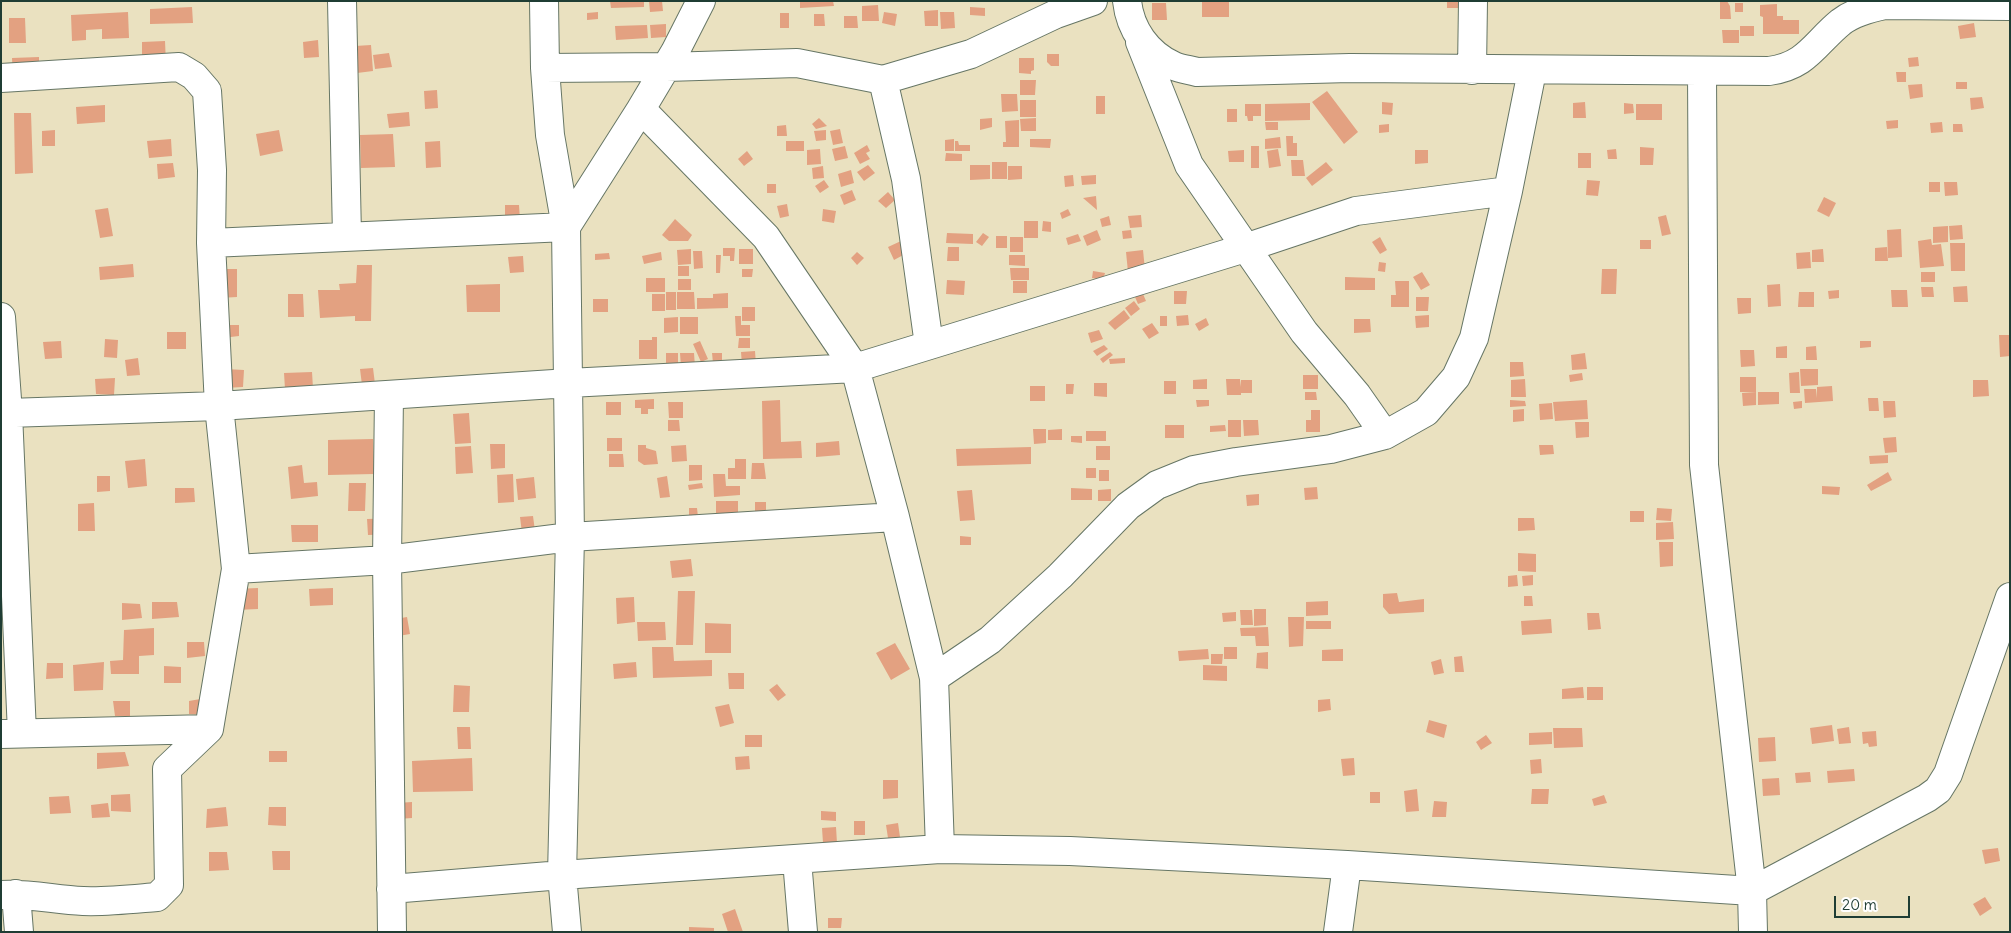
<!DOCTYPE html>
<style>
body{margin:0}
#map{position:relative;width:2011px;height:933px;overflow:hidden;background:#eae1c0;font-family:Delius,sans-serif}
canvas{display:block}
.frame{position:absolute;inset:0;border:2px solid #1f3d34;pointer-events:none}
.scale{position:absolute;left:1834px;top:896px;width:76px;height:22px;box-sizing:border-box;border:2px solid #1f3d34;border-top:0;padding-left:6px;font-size:15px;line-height:18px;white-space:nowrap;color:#1f3d34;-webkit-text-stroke:4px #fff;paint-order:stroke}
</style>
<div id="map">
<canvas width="2011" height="933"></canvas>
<div class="frame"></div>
<div class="scale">20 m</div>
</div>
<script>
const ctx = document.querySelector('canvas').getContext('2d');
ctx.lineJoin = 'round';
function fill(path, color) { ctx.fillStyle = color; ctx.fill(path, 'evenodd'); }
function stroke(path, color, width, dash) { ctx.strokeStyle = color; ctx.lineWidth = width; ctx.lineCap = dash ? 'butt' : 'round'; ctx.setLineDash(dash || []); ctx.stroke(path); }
const building = new Path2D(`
 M610,1H644V7L611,8Z
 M649,1H662L663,11L650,12Z
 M800,1H833L834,6L800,8Z
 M1202,1H1229V17H1202Z
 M1447,1H1459V8H1447Z
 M1727,1L1730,6L1731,19H1720V2Z
 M1152,3H1166L1167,20H1152Z
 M1735,3H1743V12H1735Z
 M1777,4V16H1783V20H1799V34H1763V17L1760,16V5Z
 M878,5L879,21H862V6Z
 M192,7L193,23L150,24V9Z
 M970,7L985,8V16L970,15Z
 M938,10V26H925L924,11Z
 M128,12L129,38L102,39V29L86,30V40L72,41L71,15Z
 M598,12V19L587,20V13Z
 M884,12L897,14L895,26L882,23Z
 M940,12H954L955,28L941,29Z
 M780,13H789V28H780Z
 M814,14H824L825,26H814Z
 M844,16H857L858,28H844Z
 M9,18H25L26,43H9Z
 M1974,23L1976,37L1960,39L1958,26Z
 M666,24V37L651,38L650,25Z
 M647,25L648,38L616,40L615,26Z
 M1740,26H1754V36H1740Z
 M1722,30H1739V43H1723Z
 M318,40L319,57L304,58L303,42Z
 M165,41L166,64L142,65V42Z
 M371,45L373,71L357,73L355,46Z
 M389,53L392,67L375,69L373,55Z
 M1047,54H1059V66H1051L1047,62Z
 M39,57V77H13L12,58Z
 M1918,57L1919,66L1909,67L1908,58Z
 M1019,58H1034V70L1031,71V74L1019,73Z
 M1896,72H1906V82H1897Z
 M1020,80H1036L1035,95H1020Z
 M1956,82H1967V89H1956Z
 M1922,84L1923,97L1910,99L1908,85Z
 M437,90L438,108L425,109L424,91Z
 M1327,91L1358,132L1344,144L1312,102Z
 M1001,94H1017L1018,111L1002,112Z
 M1096,96H1105V114H1096Z
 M1982,97L1984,108L1971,110L1970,98Z
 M1020,100H1036V117H1020Z
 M1382,102L1393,103L1392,115L1382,114Z
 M1585,102L1586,118H1573V103Z
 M1310,103V120L1265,121V104Z
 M1624,103L1633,104L1634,113L1624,114Z
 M1245,104H1261V116H1253V121H1248L1247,116H1245Z
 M1636,104H1662V120H1636Z
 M105,105V122L77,124L76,107Z
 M1227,109H1237V122H1227Z
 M409,112L410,126L389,128L387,114Z
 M14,113H31L33,173L15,174Z
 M819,118L827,126L816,129L812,124Z
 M992,118V127L980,130V119Z
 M1036,118V131H1021L1020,119Z
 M1019,120V147H1003V142H1006L1005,121Z
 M1898,120V128L1887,129L1886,121Z
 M1265,122H1278V130H1266Z
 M1942,122L1943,132L1931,133L1930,123Z
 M1389,124V132L1379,133V125Z
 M1953,124H1962L1963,132H1953Z
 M786,125L787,136H777V126Z
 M840,129L843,143L833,145L830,131Z
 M55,130V146H42V131Z
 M279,130L283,151L260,156L256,134Z
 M826,130V140L816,141L814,131Z
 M393,134L395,167L361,168L360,135Z
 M1286,136H1293V143H1297V156H1287Z
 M1280,137L1281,148L1265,149V139Z
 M171,139L172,156L149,158L147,141Z
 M954,139V151H945V140Z
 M1030,139H1051L1050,148L1030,147Z
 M440,141L441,167L426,168L425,142Z
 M786,141H804V151H786Z
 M955,141H958L959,145H970V151H955Z
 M867,145L870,151L866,153L870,159L860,164L854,153Z
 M845,146L848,158L835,161L832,149Z
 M1251,146H1259V168H1251Z
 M1640,147L1654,148L1653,165H1640Z
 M820,149L821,164L807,165V150Z
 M1278,149L1281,166L1269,168L1267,151Z
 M1616,149L1617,159H1608L1607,150Z
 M1244,150V162H1229L1228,151Z
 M1415,150H1428V163L1415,164Z
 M747,151L753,159L744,166L738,159Z
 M946,153L962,154V161H945Z
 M1578,153H1591V168H1578Z
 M1291,160H1303L1305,176H1292Z
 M992,162H1007V179H992Z
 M1326,162L1333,170L1312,186L1306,178Z
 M173,163L175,177L158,179L157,164Z
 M868,165L875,173L864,181L857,172Z
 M970,165H990V179L970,180Z
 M823,166L824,178L813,179L812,168Z
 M1008,166H1022V179L1008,180Z
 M851,170L854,183L841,187L838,174Z
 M1073,175L1074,186L1065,187L1064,176Z
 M1096,175V184L1082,185L1081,176Z
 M824,180L829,187L820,193L815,186Z
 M1587,180L1600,181L1598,196L1586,195Z
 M1929,182H1940V192H1929Z
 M1944,182H1957L1958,195L1945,196Z
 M767,184H776V193H767Z
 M852,190L856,200L844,205L840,195Z
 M888,192L895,200L886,208L878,201Z
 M1096,196L1097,210L1083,198Z
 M1824,197L1836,203L1829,217L1817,211Z
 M787,204L789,216L780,218L777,206Z
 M505,205H519L520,220L505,221Z
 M108,208L113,236L100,238L95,210Z
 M823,209L836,211L834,223L822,221Z
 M1068,209L1071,215L1062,219L1060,213Z
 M1141,215L1142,227L1130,228L1128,216Z
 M1666,215L1671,234L1662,236L1658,217Z
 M1109,216L1111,225L1102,227L1100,219Z
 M675,219L692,235L688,241H669L662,235Z
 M1024,221H1038V238H1024Z
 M1043,221L1051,222V232L1042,231Z
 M1962,225L1963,239L1950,240L1949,226Z
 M1948,226V242L1933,243V227Z
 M1901,229L1902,257L1888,258L1887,230Z
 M1097,230L1101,240L1087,246L1083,236Z
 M1131,230L1132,238L1123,239L1122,231Z
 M947,233L973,234V244L946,243Z
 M983,233L989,237L982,246L976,242Z
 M1078,234L1081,241L1068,245L1066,238Z
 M996,236H1007V248H996Z
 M1010,237H1023V252H1010Z
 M1380,237L1387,250L1380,254L1372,242Z
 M1931,239L1932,245L1941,244L1944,266L1920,268L1918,241Z
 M1640,240H1651V249H1640Z
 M901,241L907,253L894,260L888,247Z
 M1950,243H1965V271H1951Z
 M948,247H959V261H947Z
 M1887,247L1888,261H1875V248Z
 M723,248H735L734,261H730V256H723Z
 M691,249V264L678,265L677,250Z
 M739,249H753V264H739Z
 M1823,249L1824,262H1812V250Z
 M1143,250L1145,270L1128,272L1126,252Z
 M693,251H702L703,268L694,269Z
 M661,252L662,260L644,264L642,256Z
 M857,252L864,258L857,265L851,258Z
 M1810,252L1811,268L1797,269L1796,253Z
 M609,253L610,259L595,260V254Z
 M716,255H721L720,273H716Z
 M1009,255H1025V266L1009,265Z
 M523,256L524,272L510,273L508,257Z
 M1379,262L1386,263L1385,272L1378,271Z
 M133,264L134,277L100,280L99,267Z
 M357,265H372L371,321H355V316L320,318L318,290H340L339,284L356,283Z
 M678,266H689V276H678Z
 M1010,268H1029V280H1011Z
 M220,269H237V297L219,298Z
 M742,269H753L752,277H742Z
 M1602,269H1617L1616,294H1601Z
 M1093,271L1105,273L1103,280L1092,278Z
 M1422,272L1430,285L1421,290L1413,277Z
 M1921,272H1935V282H1921Z
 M1345,277L1375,278V290H1345Z
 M646,278H665V292H646Z
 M678,279H691V290H678Z
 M947,280L965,281L964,295L946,294Z
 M1013,281H1027V293H1013Z
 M1395,281H1409V307H1391V295H1396Z
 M500,284V312H467L466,285Z
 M1780,284L1781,306L1768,307L1767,285Z
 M1967,286L1968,302H1954L1953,287Z
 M1921,287H1933L1934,297H1922Z
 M1839,290V298L1829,299L1828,291Z
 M1891,290H1907L1908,307H1892Z
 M1174,291H1187L1186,304H1174Z
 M666,292H676V310H666Z
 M677,292H694L695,309H677Z
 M1799,292H1814V307H1798Z
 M728,293V308L697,309V298H713V294Z
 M288,294H303L304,317H288Z
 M652,294H665V311H652Z
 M1143,294L1146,301L1138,304L1135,297Z
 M1416,297H1429L1428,311H1416Z
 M1737,298H1751V313L1738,314Z
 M593,299H608V312H593Z
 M1134,301L1140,309L1131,316L1125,308Z
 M742,307H755V321H742Z
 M1124,310L1130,318L1115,330L1108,323Z
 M1188,315L1189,325L1177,326L1176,316Z
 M1429,315V327L1416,328L1415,316Z
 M735,316H741V325H750V336H736Z
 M1160,316H1167V326H1160Z
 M678,317V332L664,333V318Z
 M680,317H698V334H680Z
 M1206,318L1209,325L1199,331L1195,324Z
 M1354,319H1370L1371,332L1354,333Z
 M1152,323L1159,333L1149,339L1142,329Z
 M221,325H239V336L222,338Z
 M1099,330L1103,339L1091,343L1088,333Z
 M167,332H186V349H167Z
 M1999,335H2010V356L2000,357Z
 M652,337H657V359H639V340H652Z
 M739,338H750V348H738Z
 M105,339L118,340L117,358L104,357Z
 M61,341L62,358L45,359L43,342Z
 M700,341L708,359L701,362L693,344Z
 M1860,341H1871V347L1860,348Z
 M1104,345L1108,349L1097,356L1093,351Z
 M1787,346V358H1776V347Z
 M1816,346L1817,360H1806V347Z
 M1740,350H1754L1755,366L1741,367Z
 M755,351L756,365H742L741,352Z
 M1110,352L1113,355L1103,363L1100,359Z
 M666,353H678V370H666Z
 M680,353H694L695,367H681Z
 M712,353H722V362L713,363Z
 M1585,353L1587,369L1572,370L1571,355Z
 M138,358L140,375L127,376L125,360Z
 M1125,358V363L1110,364L1109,359Z
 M1510,362H1523L1524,376L1510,377Z
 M373,368L375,384L362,385L360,369Z
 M225,369L244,370L243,387L225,388Z
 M1800,369H1818V385L1801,386Z
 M312,372L313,388L285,389L284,373Z
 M1799,372L1800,393H1790L1789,373Z
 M1582,373L1583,380L1570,382L1569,375Z
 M1303,375H1318V389H1303Z
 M1740,377H1756V392H1740Z
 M115,378L114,395L96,394L95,379Z
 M1207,379V389H1193V380Z
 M1226,379H1240V387L1241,380H1252V393H1241V395H1227Z
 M1525,379L1526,397H1511V380Z
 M1973,380H1988L1989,396L1973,397Z
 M1164,381H1176V394H1164Z
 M1094,383H1107V397L1094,396Z
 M1066,384H1074L1073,394H1066Z
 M1030,386H1045V401H1030Z
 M1832,386L1833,401L1805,403L1804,389H1816L1817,398V387Z
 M1305,392H1316L1317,400H1305Z
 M1756,392V405L1743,406L1742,393Z
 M1758,392H1779V404L1758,405Z
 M1868,398H1878L1879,411H1869Z
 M654,399V409H648V414H641V408H635V400Z
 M780,400L781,442L801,441L802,458L763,459L762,401Z
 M1196,400H1209V406L1197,407Z
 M1510,400L1525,401L1526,406L1510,407Z
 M1587,400L1588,419L1555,421L1553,402Z
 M1802,401V408L1794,409L1793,402Z
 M1883,401H1895L1896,417L1884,418Z
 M606,402H621V415H606Z
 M668,402H683V418H669Z
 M1552,403L1553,419L1540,420L1539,404Z
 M1524,409V421L1513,422V410Z
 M1311,410H1320V432H1306V420H1311Z
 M469,413L471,443L455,444L453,414Z
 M668,420H679L680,431H668Z
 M1228,420H1241V437H1228Z
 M1243,420H1258L1259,435L1244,436Z
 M1575,422H1589V437L1576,438Z
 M1165,425H1184V438H1165Z
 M1225,425L1226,431L1210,432V426Z
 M1033,429H1046V443L1034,444Z
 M1062,429V440H1048V430Z
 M1086,431H1106V441H1086Z
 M1071,436H1082V443L1071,442Z
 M1896,437L1897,452L1885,453L1883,438Z
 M607,438H622V451H607Z
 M373,439L374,474L328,475V440Z
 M839,441L840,455L816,457V443Z
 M490,444H505V468L491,469Z
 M638,445H646V448L656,451L658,464L644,465L638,461Z
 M686,445L687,461L672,462L671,446Z
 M1539,445H1553L1554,454L1540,455Z
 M471,446L473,473L456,474L455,447Z
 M1096,446H1110V460H1096Z
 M1031,447V464L957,466L956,449Z
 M609,454H623L624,467H609Z
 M1888,455V463L1870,464L1869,456Z
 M145,459L147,486L128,488L125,461Z
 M735,459H746V479H728V468H735Z
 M752,463H764L766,479H751Z
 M302,465L304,483L317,482L318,496L291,499L288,467Z
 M689,465H702V480L689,481Z
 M1086,468H1096V478H1086Z
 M1099,470H1109V481H1099Z
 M1888,472L1892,480L1871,491L1867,485Z
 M513,474L514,502L498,503L497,475Z
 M713,474H725L726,486H740V495L714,497Z
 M97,476H110V491L97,492Z
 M667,476L670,497L660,498L657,478Z
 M534,477L536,498L518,500L516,479Z
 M349,483H366L365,511H348Z
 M702,483L703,488L689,490L688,485Z
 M1822,486L1840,487L1839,495L1822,494Z
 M1317,487L1318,499L1305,500L1304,488Z
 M175,488H194L195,502L175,503Z
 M1071,488L1092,489V500H1071Z
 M1111,489V501H1098V490Z
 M972,490L975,520L960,521L957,491Z
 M1259,494V505L1247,506L1246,495Z
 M716,501H738V516H716Z
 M755,502H766V515H755Z
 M94,503L95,531H78V504Z
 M689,508H697L698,517H689Z
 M1657,508L1672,509L1671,521L1656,520Z
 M1630,511H1644V522H1630Z
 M533,516L535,531L522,533L520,517Z
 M398,518L399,534L368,535L367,519Z
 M1518,518H1534L1535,530L1518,531Z
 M1673,522L1674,539L1656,540V523Z
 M291,525H318V542H292Z
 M960,536L971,537V545H960Z
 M1659,542H1673V566L1660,567Z
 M1518,553L1536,554V572L1518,571Z
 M691,559L693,576L672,578L670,561Z
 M1517,575L1518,586L1508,587V576Z
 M1533,575V585L1523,586L1522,576Z
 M258,588V609L236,610L235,589Z
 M333,588V605L310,606L309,589Z
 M678,591H695L693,645H676Z
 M1397,593L1399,602L1424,599V612L1389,614L1383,607V594Z
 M1524,596H1532L1533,606H1524Z
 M634,597L635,622L617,624L616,598Z
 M1328,601V615L1306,616V602Z
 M152,602H177L179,617L152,619Z
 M122,603L140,604L142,618L122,620Z
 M1254,609H1266V625L1254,626Z
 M1240,610H1252L1253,625H1241Z
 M1236,612V621L1223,622L1222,613Z
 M1587,613H1599L1601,629L1588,630Z
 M407,617L410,634L387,638L384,621Z
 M1288,617H1304L1303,646L1289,647Z
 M1551,619L1552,633L1522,635L1521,621Z
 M1306,621H1331V629H1306Z
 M637,622H665L666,640L638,641Z
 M705,623L731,624V653H705Z
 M1268,627L1269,646H1256L1255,636H1241L1240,628Z
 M154,628V655L139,656V674H111L110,661L123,660L124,630Z
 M187,642H204L205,656L187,658Z
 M895,643L910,669L891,680L876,653Z
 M652,647H673L674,661L712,660V676L653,678Z
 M1224,647H1237V659H1224Z
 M1208,649L1209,659L1179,661L1178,651Z
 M1343,649V661H1322V650Z
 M1268,652V669L1256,668L1257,653Z
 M1211,654H1223L1222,664H1211Z
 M1462,656L1464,672H1455L1454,657Z
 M1441,659L1444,673L1434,675L1431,662Z
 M104,662L103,690L74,691L73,665Z
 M636,662L637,677L614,679L613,664Z
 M47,663H63V678L46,679Z
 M1203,665L1227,666V681L1203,680Z
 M164,666L181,667V683H164Z
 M728,673H744V689H729Z
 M777,684L786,695L778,701L769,690Z
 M454,685L470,686L469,712H453Z
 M1583,687L1584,698L1562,699V689Z
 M1587,687H1603V700H1587Z
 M206,698V715L189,714V701Z
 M1330,699L1331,710L1318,712V700Z
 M113,701H130V716H115Z
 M729,704L734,723L720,727L715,707Z
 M1429,720L1447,725L1444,738L1426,732Z
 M1832,725L1834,741L1812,744L1810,728Z
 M457,727H470L471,749H458Z
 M1849,727L1851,743L1839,744L1837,729Z
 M1553,728H1582L1583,747L1554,748Z
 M1876,731L1877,746L1869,747L1868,743L1863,744L1862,732Z
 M1552,732V744L1529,745V733Z
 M745,735H762V747H745Z
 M1486,735L1492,743L1481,750L1476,742Z
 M1775,737L1776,761L1759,762L1758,738Z
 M269,751H287V762H269Z
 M125,752L129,766L97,769V753Z
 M749,756L750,769L736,770L735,757Z
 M472,758L473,791L413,792L412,761Z
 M1354,758L1355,775L1343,776L1341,759Z
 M1541,759L1542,773L1531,774L1530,760Z
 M1854,769L1855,781L1828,783L1827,771Z
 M1810,772L1811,782L1796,783L1795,773Z
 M1779,778L1780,795L1763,796L1762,779Z
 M883,780H898V798L883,799Z
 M1417,789L1419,811L1406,812L1404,791Z
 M1532,789H1549L1548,804H1531Z
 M1370,792H1380V803H1370Z
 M130,794L131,812L111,811V795Z
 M1604,795L1607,803L1594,806L1592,799Z
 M69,796L71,813L50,814L49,797Z
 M1434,801L1447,802L1446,817H1432Z
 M412,802V818L398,819L397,803Z
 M108,803L110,817L92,818L91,805Z
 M226,807L228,826L206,828L207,809Z
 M269,807H286V826L268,825Z
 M821,811L836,812V821L821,820Z
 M854,821H865V835H854Z
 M898,823L900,837L888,838L886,825Z
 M836,827L837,843H823L822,828Z
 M1998,848L2000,861L1985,864L1982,850Z
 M272,851H290V870H273Z
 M209,852H227L229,870L209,871Z
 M1985,897L1992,908L1980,916L1973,904Z
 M735,909L743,932H728L722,914Z
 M828,918H842L841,928H828Z
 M689,927L714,928V932H689Z`);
const minor = new Path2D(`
 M342,1L347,236
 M544,1L545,68L550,135L566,227L570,537L562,875L567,932
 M701,1L675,52L641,109L766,237L855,368L895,517L934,678L940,849
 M1127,1C1130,29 1147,54 1174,66C1181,69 1190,70 1197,72L1350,68L1769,71C1807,66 1815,43 1841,22C1854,12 1870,8 1885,5L2010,6
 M1140,42L1189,165L1304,332L1357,395L1385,435
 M545,68L666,67L797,63L883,80L971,54L1056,14L1093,1
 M1472,70L1473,1
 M1702,71L1704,465L1752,891L1753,932
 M1,78L179,67L194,76L207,91L212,170L211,243L219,406L236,569L209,729L167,769L169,885L157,897C133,899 107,902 83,901C56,900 28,893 1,895
 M883,80L906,179L929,345
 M211,243L566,227L641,109
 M1,317L8,413L22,733
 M389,395L387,560L392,932
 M1,411L8,413L219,406L569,383L855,368L1245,248L1356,211L1508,191
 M236,569L387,560L570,537L895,517
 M934,678L990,640L1060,576L1128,506L1157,485L1194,470L1236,462L1331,449L1385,435L1426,412L1456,377L1474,338L1508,191L1532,71
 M1,734L209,729
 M797,860L803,932
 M391,889L562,875L940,849L1070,851L1347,865
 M16,894L19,932
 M1338,932L1347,865L1752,891L1927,798L1938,790L1948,774L2010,597`);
fill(building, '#e3a181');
stroke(minor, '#667665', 30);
stroke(minor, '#fff', 28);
</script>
